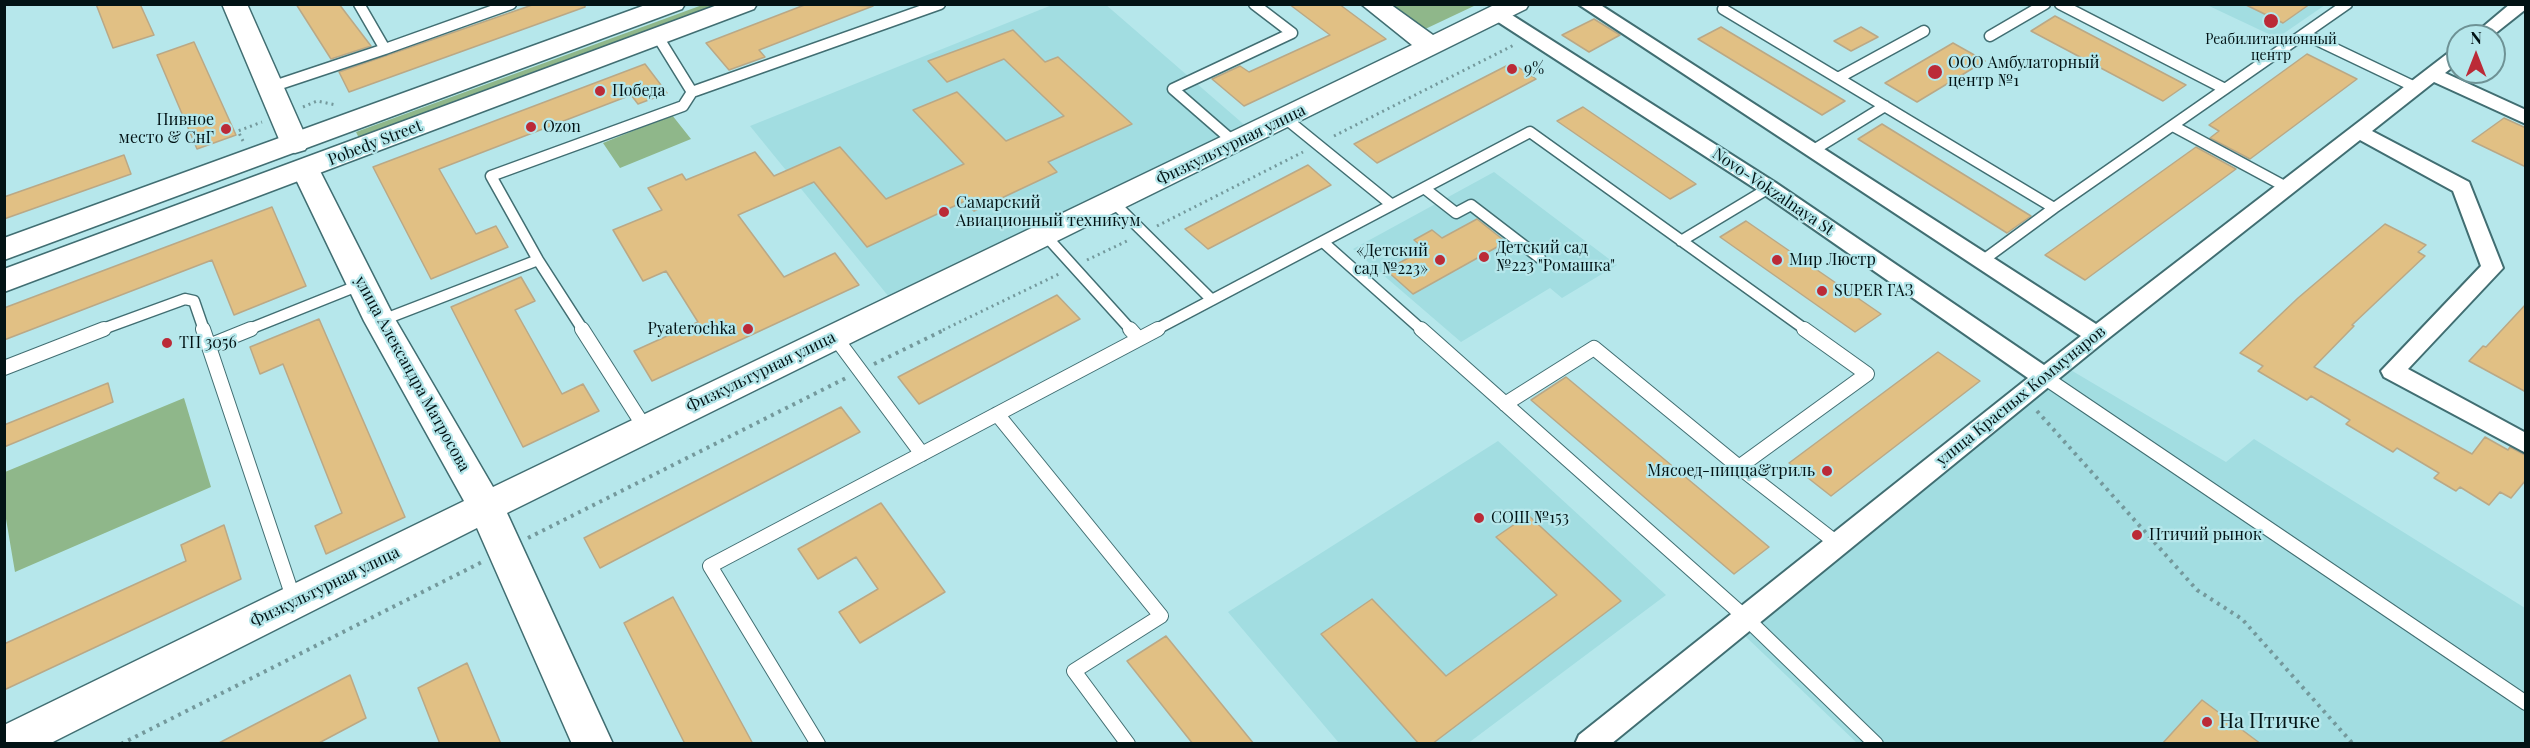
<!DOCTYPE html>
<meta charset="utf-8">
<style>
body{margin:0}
#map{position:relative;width:2530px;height:748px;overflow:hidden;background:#b6e7eb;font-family:"Playfair Display",serif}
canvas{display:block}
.frame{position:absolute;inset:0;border:6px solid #021315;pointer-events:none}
.north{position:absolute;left:2446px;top:24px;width:60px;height:60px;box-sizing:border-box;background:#b6e7eb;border:2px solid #6e9295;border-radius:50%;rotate:0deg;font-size:16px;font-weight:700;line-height:24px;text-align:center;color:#021315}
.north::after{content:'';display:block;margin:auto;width:21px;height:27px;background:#bb2a37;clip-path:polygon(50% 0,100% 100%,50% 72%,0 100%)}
</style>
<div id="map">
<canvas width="2530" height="748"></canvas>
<div class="frame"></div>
<div class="north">N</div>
</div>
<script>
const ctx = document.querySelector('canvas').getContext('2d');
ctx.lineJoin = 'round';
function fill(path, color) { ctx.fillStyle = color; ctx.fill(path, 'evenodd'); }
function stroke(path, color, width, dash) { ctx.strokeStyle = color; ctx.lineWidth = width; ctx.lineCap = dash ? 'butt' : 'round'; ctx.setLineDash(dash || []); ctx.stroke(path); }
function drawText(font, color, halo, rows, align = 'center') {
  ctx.font = font + ' "Playfair Display",serif'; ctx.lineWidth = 4.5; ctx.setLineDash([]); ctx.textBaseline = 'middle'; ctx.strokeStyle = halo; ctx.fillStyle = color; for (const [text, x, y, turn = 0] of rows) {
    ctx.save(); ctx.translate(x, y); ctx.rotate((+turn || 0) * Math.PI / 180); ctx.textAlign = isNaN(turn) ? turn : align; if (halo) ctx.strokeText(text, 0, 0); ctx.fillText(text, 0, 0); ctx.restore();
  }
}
const built = new Path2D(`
 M1105,4L1248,128L889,297L750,126L1052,5Z
 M2207,5H2325L2277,38Z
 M1494,172L1617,265L1562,298L1550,288L1461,342L1353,249Z
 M2069,369L2226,462L2254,439L2525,608V743H1857L1744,635Z
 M1498,441L1666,595L1467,744L1339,743L1228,612Z`);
const green = new Path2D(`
 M705,4L718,5L359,138L356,132Z
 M1384,5H1476L1421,31Z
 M672,115L691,139L620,168L603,143Z
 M184,398L211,487L15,572L5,513V472Z`);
const building = new Path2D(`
 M96,4H140L154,35L113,48Z
 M296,4H339L371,46L331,59Z
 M535,4H585V7L349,92L339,72Z
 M807,4L873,6L759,50L765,57L729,70L706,43Z
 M1289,4H1339L1386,39L1244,106L1212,79L1240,66L1249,72L1330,35Z
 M2244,4H2310L2283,23Z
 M2055,16L2186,85L2163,101L2031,31Z
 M1594,19L1620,35L1589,52L1562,35Z
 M1721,27L1845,101L1822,115L1698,39Z
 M1861,27L1878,37L1851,51L1834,41Z
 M1013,30L1045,62L1058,57L1132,124L1048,162L1057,172L974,211L965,201L867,247L814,182L738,215L784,277L835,253L859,285L652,381L634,351L698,322L666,271L643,281L613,230L662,210L648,188L682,174L686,180L755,152L774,176L840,147L886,199L964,164L913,110L957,92L1006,141L1064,116L1004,59L947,82L928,61Z
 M194,42L236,135L197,149L157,55Z
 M1953,43L1985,61L1917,102L1885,83Z
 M2307,54L2357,79L2250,159L2210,138L2219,131L2209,125Z
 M1512,63L1536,79L1377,163L1354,144Z
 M645,64L667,93L638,104L631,95L439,169L476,234L496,226L508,247L431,279L373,167Z
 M1583,107L1696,184L1670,199L1557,121Z
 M2504,118L2526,128V167L2472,141Z
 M1882,124L2031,216L2007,233L1858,139Z
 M2196,147L2236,169L2085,280L2045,255Z
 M124,155L131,174L4,219V197Z
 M1308,165L1331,185L1208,249L1185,229Z
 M272,207L306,286L234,315L212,260L4,340V308Z
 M1477,219L1506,242L1413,294L1386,270L1425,249L1414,240L1432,230L1442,238Z
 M1746,221L1881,314L1855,332L1720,237Z
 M2385,224L2426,245L2418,252L2425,256L2352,325L2354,326L2314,367L2472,454L2485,437L2508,450L2510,447L2525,455V481L2511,498L2500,492L2489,505L2460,487L2456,491L2434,478L2439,473L2397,448L2393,452L2346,424L2350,420L2311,396L2307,400L2258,371L2263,366L2240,353L2298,298Z
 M521,277L535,301L515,310L562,394L583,384L599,411L523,447L451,307Z
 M1057,295L1080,319L919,404L898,377Z
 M2526,304V392L2469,361L2483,346L2486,347Z
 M319,319L405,517L326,554L315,526L342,513L283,364L260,374L250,347Z
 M1938,352L1980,381L1831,496L1789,463Z
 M1566,377L1769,547L1734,574L1531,400Z
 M108,383L113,402L4,447V425Z
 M841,407L860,432L600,568L584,538Z
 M881,503L945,592L860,643L839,612L878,589L856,557L818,579L798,549Z
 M1528,515L1621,601L1432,744H1419L1321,634L1372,599L1446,676L1557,595L1496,537Z
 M224,525L241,579L4,690V644L186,561L181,545Z
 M673,597L753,744H685L624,623Z
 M1166,636L1254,744H1193L1127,661Z
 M467,663L501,744H440L418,688Z
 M350,675L366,718L317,744H217Z
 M2202,700L2261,744H2162Z`);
const pathFar1 = new Path2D(`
 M303,107L317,101L336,105
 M1334,136L1514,45
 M243,141L238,131L262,122
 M1157,226L1303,152
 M1087,260L1129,240
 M943,330L1059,274`);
const path = new Path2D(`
 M874,364L946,329
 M2037,411L2197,590L2242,619L2353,744
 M528,538L846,378
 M121,744L482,562`);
const laneFar1 = new Path2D(`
 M2060,4L2225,89
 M1723,9L2054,208L2347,4
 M2304,34L2415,87
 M1990,36L2045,4
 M658,37L692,92
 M385,49L511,4
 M1838,78L1924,31
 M271,87L385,49L359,4
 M1285,118L1392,205
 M2173,126L2286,187
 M1235,143L1173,89L1292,33L1254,4
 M1812,151L1885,106
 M1424,188L1456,213L1471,205L1540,258
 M1113,202L1212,300
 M1045,235L1131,330
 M1681,241L1769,188
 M1323,242L1422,330
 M1982,261L2054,208
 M380,321L538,260
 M100,330L185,299L194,301L204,330
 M247,330L362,284
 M583,330L538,260L491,176L683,106L692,92L940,4
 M1155,330L1530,132L1806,330`);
const lane = new Path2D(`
 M203,329L294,600
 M582,329L645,428
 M1130,329L1139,339
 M1421,329L1746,618L1876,744
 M1804,329L1867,374L1739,467L1838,544
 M835,337L922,454
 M209,346L251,329
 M4,368L104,329
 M2044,377L2526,703
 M1505,404L1594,348L1739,467
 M997,414L1161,616L1074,671L1128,744
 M818,744L710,566L1158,329`);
const street = new Path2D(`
 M1578,4H1599L2096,324L2452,50L2458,49V63L2445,73L2526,110V124L2434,82L2372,131L2469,182L2503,268L2408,369L2526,433V453L2384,377L2381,371L2481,266L2453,191L2360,140L2105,341L1611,744H1575L1579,735L2028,378L1762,193L1492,18L1489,14L1492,10H1504L1776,183L2044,365L2081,336Z
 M2510,4H2526V9L2492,36H2472Z`);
const secondary = new Path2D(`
 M222,4H247L309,144L305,150L295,153L285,150L281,144Z
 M1361,4H1390L1433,35L1496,4H1529L1526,9L507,513L613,744H572L477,528L49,744H4V725L464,501L364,321L291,169L295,162L305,160L315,162L319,169L395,319L493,487L1412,45Z`);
const primary = new Path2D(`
 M648,4H685L682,9L4,260V238Z
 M720,4H757L754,9L4,292V269Z`);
const markers = [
 [2271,21,8,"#bb2a37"],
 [1512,69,6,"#bb2a37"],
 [1935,72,8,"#bb2a37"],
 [600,91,6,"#bb2a37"],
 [531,127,6,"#bb2a37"],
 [226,129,6,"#bb2a37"],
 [944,212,6,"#bb2a37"],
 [1484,257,6,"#bb2a37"],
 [1440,260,6,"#bb2a37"],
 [1777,260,6,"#bb2a37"],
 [1822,291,6,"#bb2a37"],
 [748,329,6,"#bb2a37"],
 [167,343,6,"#bb2a37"],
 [1827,471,6,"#bb2a37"],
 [1479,518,6,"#bb2a37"],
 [2137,535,6,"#bb2a37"],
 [2207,722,6,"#bb2a37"]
];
const farPoinames = [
 ["Реабилитационный",2271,40],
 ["центр",2271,56]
];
const poiNames = [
 ["ООО Амбулаторный",1948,63],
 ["центр №1",1948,81],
 ["9%",1524,69],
 ["Победа",612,91],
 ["Пивное",214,120,"right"],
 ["место & СнГ",214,138,"right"],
 ["Ozon",543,127],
 ["Самарский",956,203],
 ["Авиационный техникум",956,221],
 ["Детский сад",1496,248],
 ["№223 \"Ромашка\"",1496,266],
 ["«Детский",1428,251,"right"],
 ["сад №223»",1428,269,"right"],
 ["Мир Люстр",1789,260],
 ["SUPER ГАЗ",1834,291],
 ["Pyaterochka",736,329,"right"],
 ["ТП 3056",179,343],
 ["Мясоед-пицца&гриль",1815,471,"right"],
 ["СОШ №153",1491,518],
 ["Птичий рынок",2149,535]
];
const streetNames = [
 ["Pobedy Street",375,143,-21],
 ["Физкультурная улица",1231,145,-26],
 ["Novo-Vokzalnaya St",1773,192,34],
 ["Физкультурная улица",761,372,-26],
 ["улица Александра Матросова",412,374,61],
 ["улица Красных Коммунаров",2021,396,-39],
 ["Физкультурная улица",325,587,-26]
];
const nearPoinames = [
 ["На Птичке",2219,722]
];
fill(built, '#a2dde1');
fill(green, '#8fb78a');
fill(building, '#e1c084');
stroke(building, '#baa886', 1.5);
stroke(laneFar1, '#416e72', 13);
stroke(lane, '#416e72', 16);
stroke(street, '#416e72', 4);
stroke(secondary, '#416e72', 3);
stroke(primary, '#416e72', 3);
stroke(pathFar1, '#74999c', 3, [2, 4]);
stroke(path, '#74999c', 4, [3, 5]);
stroke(laneFar1, '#fff', 10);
stroke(lane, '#fff', 14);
fill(street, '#fff');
fill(secondary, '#fff');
fill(primary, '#fff');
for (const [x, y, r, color] of markers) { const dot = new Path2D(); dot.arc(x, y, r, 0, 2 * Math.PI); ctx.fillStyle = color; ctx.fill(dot); stroke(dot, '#b6e7eb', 2); }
drawText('14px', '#021315', '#b6e7eb', farPoinames);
drawText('16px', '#021315', '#b6e7eb', poiNames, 'left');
drawText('16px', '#021315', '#b6e7eb', streetNames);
drawText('20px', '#021315', '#b6e7eb', nearPoinames, 'left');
</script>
